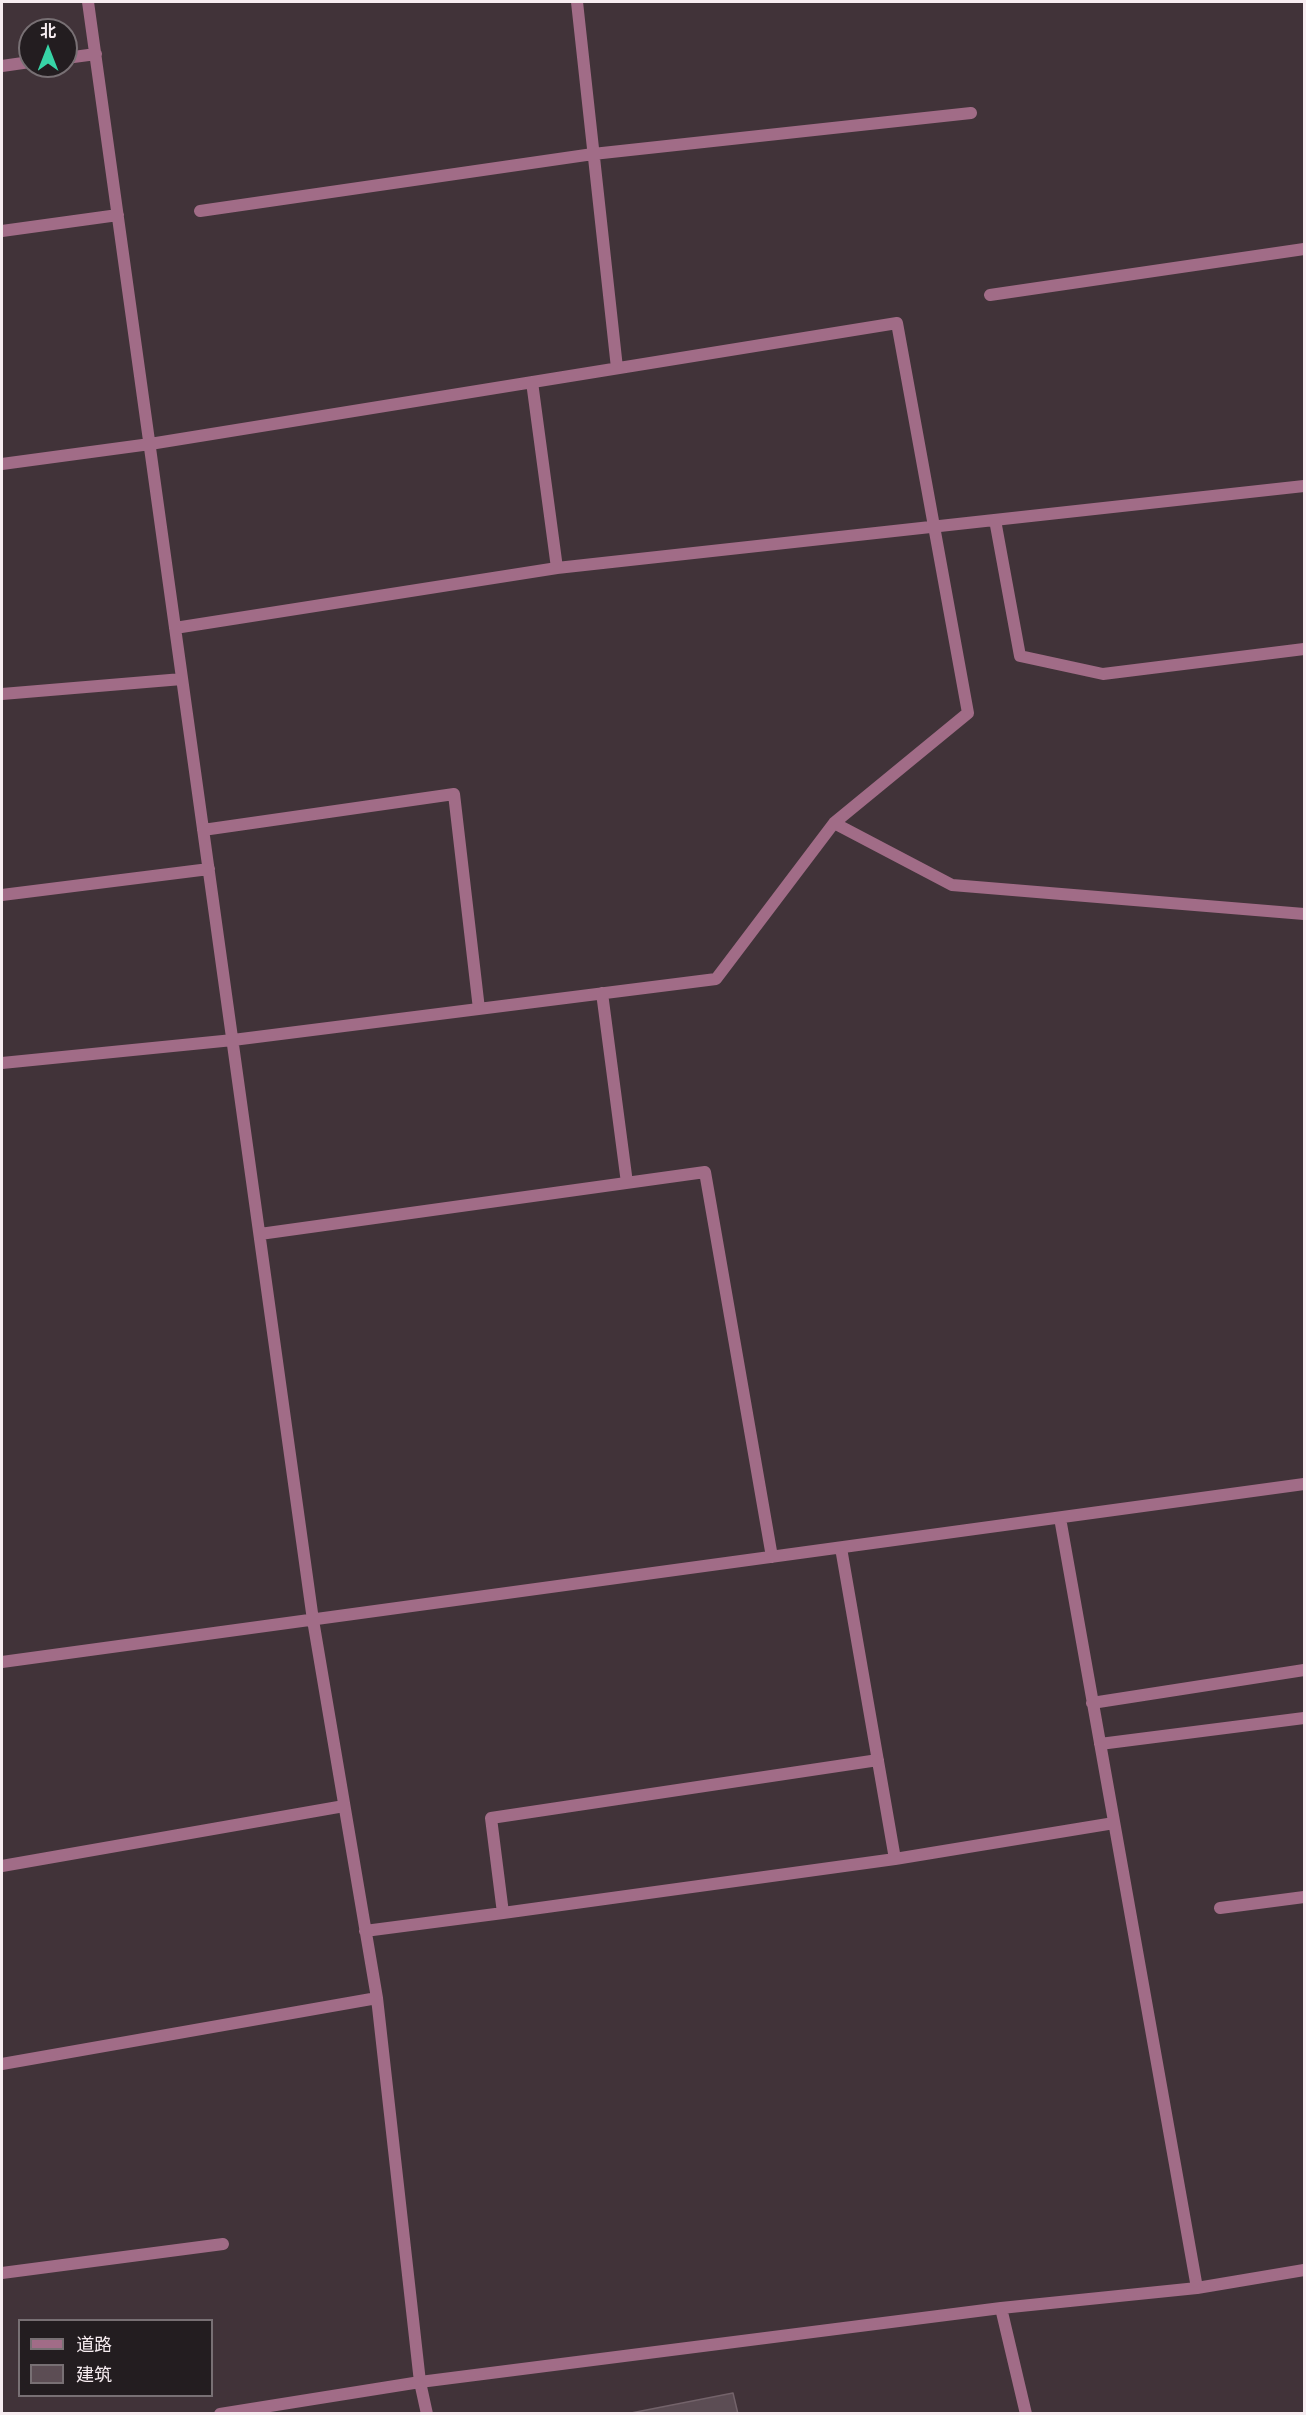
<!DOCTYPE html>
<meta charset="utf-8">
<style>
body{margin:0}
#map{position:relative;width:1306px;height:2415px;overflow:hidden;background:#413339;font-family:"Source Sans 3","Noto Sans SC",sans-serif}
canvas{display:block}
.frame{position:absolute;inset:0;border:3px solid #f7edf1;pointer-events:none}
.legend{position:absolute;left:18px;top:2319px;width:195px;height:78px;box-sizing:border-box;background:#231d20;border:2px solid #787074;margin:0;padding:8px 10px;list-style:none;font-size:18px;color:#f7edf1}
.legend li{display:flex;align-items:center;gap:12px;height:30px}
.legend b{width:30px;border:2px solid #787074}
.north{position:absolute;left:18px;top:18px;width:60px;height:60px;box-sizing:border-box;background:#231d20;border:2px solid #787074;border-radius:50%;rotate:0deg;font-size:16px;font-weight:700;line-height:24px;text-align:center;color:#f7edf1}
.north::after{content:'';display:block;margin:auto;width:21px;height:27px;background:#37d4a6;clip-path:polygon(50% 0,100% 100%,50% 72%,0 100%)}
</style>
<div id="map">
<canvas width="1306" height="2415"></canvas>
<div class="frame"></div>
<ul class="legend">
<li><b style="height:8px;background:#a16c87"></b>道路</li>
<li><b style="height:16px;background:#5c4d54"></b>建筑</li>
</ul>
<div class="north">北</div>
</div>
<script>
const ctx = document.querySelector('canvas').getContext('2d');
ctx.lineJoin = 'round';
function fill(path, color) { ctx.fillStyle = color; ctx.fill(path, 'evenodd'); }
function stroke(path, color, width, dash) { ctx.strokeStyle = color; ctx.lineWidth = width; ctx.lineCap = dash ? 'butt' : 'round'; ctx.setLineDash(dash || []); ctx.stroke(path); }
const building = new Path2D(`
 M733,2393L738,2414H626Z`);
const street = new Path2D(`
 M88,2L313,1620L377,1998L420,2382L427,2414
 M577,2L617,368
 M66,58L96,54
 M2,66L30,62
 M200,211L593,154L971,113
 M2,231L118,215
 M990,295L1304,249
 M2,464L150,444L897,323L968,713L834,823L716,979L233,1040L2,1063
 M995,520L1020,656L1103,674L1304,649
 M557,568L1304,486
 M175,628L557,568L532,382
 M2,694L182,679
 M834,823L952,885L1304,914
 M203,830L454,794L479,1009
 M2,895L209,869
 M602,993L627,1183
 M260,1234L705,1172L772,1557
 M1060,1518L1197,2288
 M841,1548L895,1859
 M2,1662L1304,1484
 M1092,1703L1304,1670
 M1100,1744L1304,1718
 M878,1760L491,1818L503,1913L895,1859L1114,1823
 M2,1866L344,1806
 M1220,1908L1304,1897
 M365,1931L503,1913
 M2,2064L377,1998
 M2,2273L223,2244
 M1001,2308L1026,2414
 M220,2414L420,2382L1001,2308L1197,2288L1304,2270`);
fill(building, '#5c4d54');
stroke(building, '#73636a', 1.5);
stroke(street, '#a16c87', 12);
</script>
